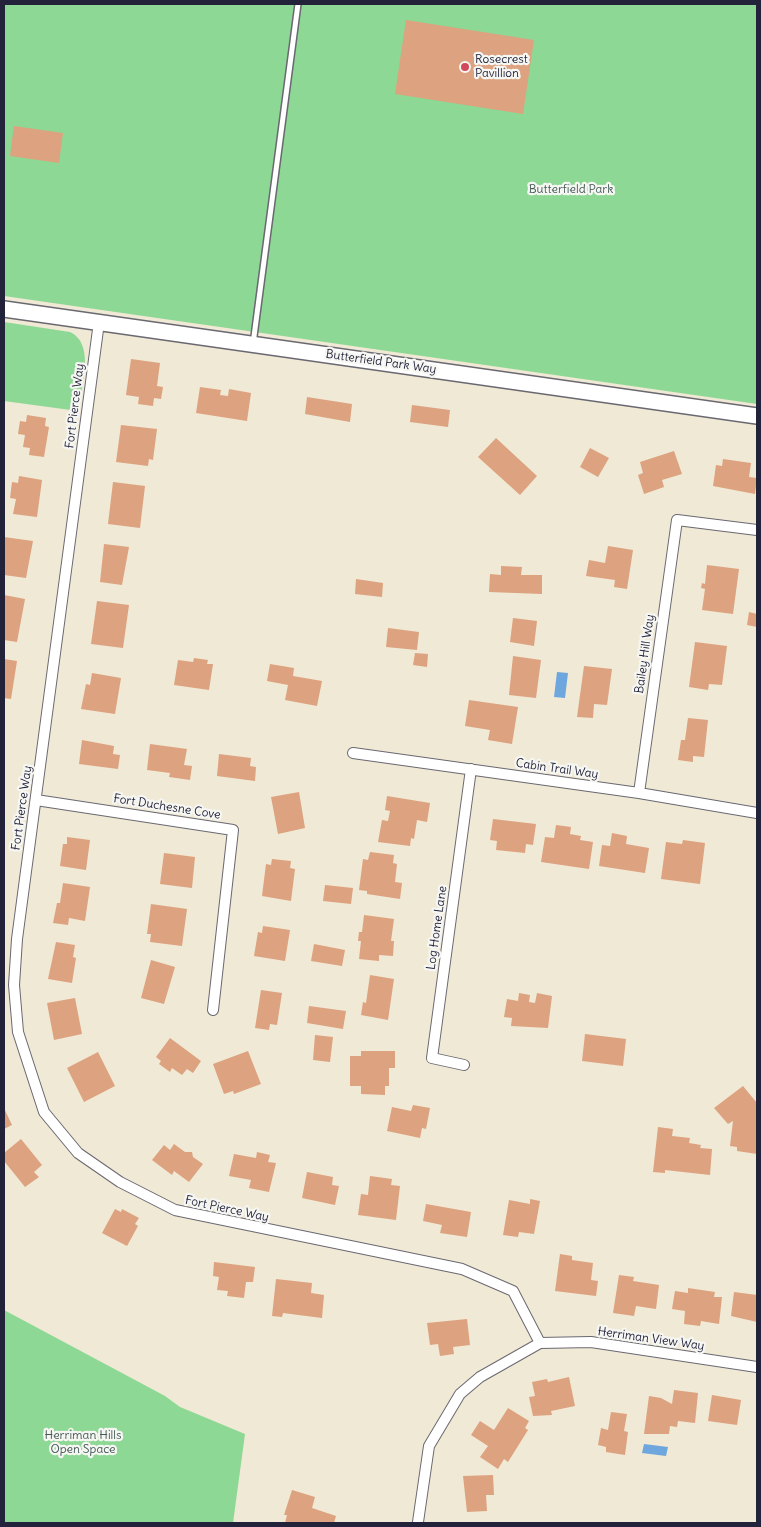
<!DOCTYPE html>
<style>
body{margin:0}
#map{position:relative;width:761px;height:1527px;overflow:hidden;background:#f0e9d5;font-family:Delius,sans-serif}
canvas{display:block}
.frame{position:absolute;inset:0;border:5px solid #22223b;pointer-events:none}
</style>
<div id="map">
<canvas width="761" height="1527"></canvas>
<div class="frame"></div>
</div>
<script>
const ctx = document.querySelector('canvas').getContext('2d');
ctx.lineJoin = 'round';
function fill(path, color) { ctx.fillStyle = color; ctx.fill(path, 'evenodd'); }
function stroke(path, color, width, dash) { ctx.strokeStyle = color; ctx.lineWidth = width; ctx.lineCap = dash ? 'butt' : 'round'; ctx.setLineDash(dash || []); ctx.stroke(path); }
function drawText(font, color, halo, rows, align = 'center') {
  ctx.font = font + ' Delius,sans-serif'; ctx.lineWidth = 4.5; ctx.setLineDash([]); ctx.textBaseline = 'middle'; ctx.strokeStyle = halo; ctx.fillStyle = color; for (const [text, x, y, turn = 0] of rows) {
    ctx.save(); ctx.translate(x, y); ctx.rotate((+turn || 0) * Math.PI / 180); ctx.textAlign = isNaN(turn) ? turn : align; if (halo) ctx.strokeText(text, 0, 0); ctx.fillText(text, 0, 0); ctx.restore();
  }
}
const green = new Path2D(`
 M4,4H757V404L4,296Z
 M4,322L70,332C96,344 81,388 78,411L4,401Z
 M4,1310L165,1396L180,1407L245,1434L233,1523H4Z`);
const water = new Path2D(`
 M557,672L568,673L565,698L554,697Z
 M644,1444L668,1447L666,1456L642,1453Z`);
const building = new Path2D(`
 M406,20L534,40L523,114L395,94Z
 M14,126L63,133L59,163L10,156Z
 M131,359L160,363L157,386L163,387L161,399L154,398L153,406L138,404L139,397L126,395Z
 M200,387L221,390L220,395L228,396L229,389L251,393L247,421L196,413Z
 M307,397L352,404L350,422L305,414Z
 M412,405L450,410L448,427L410,422Z
 M27,415L46,418L45,426L49,427L44,457L29,455L30,448L23,447L25,435L18,434L20,421L26,422Z
 M121,425L157,429L153,460L149,459L148,466L116,462Z
 M496,438L537,476L520,495L478,457Z
 M590,448L609,458L598,477L580,467Z
 M674,451L682,474L662,480L664,487L644,494L638,475L643,473L640,462Z
 M723,459L751,463L749,477L757,478L755,494L713,486L716,465L722,466Z
 M19,476L42,480L37,517L13,514L16,499L10,498L12,482L18,483Z
 M113,482L145,486L140,528L108,524Z
 M4,537L33,541L26,578L4,575Z
 M104,544L129,547L122,585L100,582Z
 M608,546L633,550L627,589L614,587L615,580L586,576L589,560L605,563Z
 M707,565L739,569L733,614L702,610L705,589L701,588L702,583L705,584Z
 M501,566L522,567L521,575H542V594L489,592L490,574L501,575Z
 M356,579L383,583L382,597L355,594Z
 M4,595L25,599L17,642L4,640Z
 M97,601L129,605L123,648L91,644Z
 M749,612L757,614V627L747,625Z
 M513,618L537,621L534,646L510,642Z
 M388,628L419,632L417,650L386,647Z
 M695,642L727,646L722,685L709,684L708,690L689,687Z
 M415,653L428,654L427,667L413,665Z
 M513,656L541,660L536,698L509,695Z
 M194,658L208,660L207,664H213L209,690L174,685L178,660L193,662Z
 M4,659L17,661L11,699L4,698Z
 M270,664L294,668L293,676L322,681L317,706L285,700L288,685L267,681Z
 M584,666L612,669L607,705L594,704L593,718L577,717Z
 M92,673L121,678L115,714L81,709L86,684L90,685Z
 M469,700L518,707L512,744L488,740L490,730L465,726Z
 M688,718L708,720L704,757L693,756V762L678,760L681,740H685Z
 M82,740L114,746L113,754L120,755L118,769L79,764Z
 M150,744L187,749L184,765L192,766L190,780L169,777L170,773L147,770Z
 M219,754L251,758L250,766L256,767L255,781L217,776Z
 M299,792L305,828L278,834L271,797Z
 M387,796L430,803L427,822L417,820L414,839L411,838L410,846L378,842L382,820L388,821L390,811L385,810Z
 M493,819L536,824L533,845L526,844L525,853L496,850L497,841L490,840Z
 M556,825L571,827L570,834L581,836L580,840L593,842L589,869L541,862L545,837L554,838Z
 M612,833L627,836L626,844L649,848L645,873L599,866L602,845L610,846Z
 M67,837L90,840L86,870L60,866L63,844H67Z
 M683,840L705,843L700,884L661,879L666,842L682,844Z
 M370,852L394,855L393,863L397,864L395,882L402,883L400,899L367,894V891L359,890L363,859L368,860Z
 M164,853L195,857L192,888L160,884Z
 M272,859L291,861L290,868L295,869L291,901L262,896L266,864L271,865Z
 M63,883L90,887L85,921L69,918L68,925L53,923L57,903H60Z
 M325,885L353,888L351,904L323,901Z
 M151,904L187,909L182,946L150,942L151,934H147Z
 M364,915L394,919L391,941H394L393,956L379,955V961L359,959L361,941H358L359,932H362Z
 M263,926L290,930L285,961L254,956L258,932L262,933Z
 M56,942L75,945L73,957L76,958L72,983L48,979Z
 M314,944L345,950L342,966L311,961Z
 M151,960L175,967L164,1004L141,998Z
 M370,975L394,979L388,1020L361,1015L363,1002L366,1003Z
 M261,990L282,993L277,1025L270,1024L269,1030L255,1028Z
 M519,993L530,995L529,1002L535,1003L537,993L552,996L548,1028L511,1026L512,1018L504,1017L507,999L518,1001Z
 M75,998L82,1034L54,1040L47,1003Z
 M309,1006L346,1011L343,1029L307,1023Z
 M585,1034L626,1039L623,1066L582,1061Z
 M315,1035L333,1037L330,1062L313,1060Z
 M170,1038L201,1061L193,1073L187,1069L182,1075L172,1068L170,1072L159,1064L161,1061L156,1057Z
 M248,1051L261,1084L234,1094L233,1091L224,1094L213,1064Z
 M361,1051H395V1068H389V1086H385V1095L361,1094V1086H350V1056H361Z
 M98,1052L115,1086L84,1102L67,1068Z
 M743,1086L757,1103V1154L737,1151V1147L730,1146L733,1121L728,1124L714,1108Z
 M413,1105L430,1108L426,1129L422,1128L420,1138L387,1131L392,1107L411,1111Z
 M4,1108L12,1125L4,1129Z
 M658,1127L673,1129L672,1136L690,1138L689,1143L701,1145L700,1148L712,1149L710,1175L665,1170V1173L653,1172Z
 M21,1139L42,1165L34,1172L39,1177L25,1187L4,1161V1153Z
 M174,1144L185,1152H192L193,1157L203,1164L189,1182L174,1171L172,1175L152,1160L164,1145L170,1150Z
 M257,1152L270,1155L268,1162L276,1163L269,1192L249,1188L251,1180L229,1176L234,1154L256,1158Z
 M307,1172L333,1177L332,1185L339,1186L335,1205L302,1198Z
 M370,1176L392,1179L391,1185L400,1186L396,1220L358,1215L361,1194L368,1195Z
 M530,1199L540,1201L534,1234L519,1232L518,1237L503,1235L509,1200L530,1204Z
 M426,1204L471,1212L467,1237L440,1233L442,1225L423,1221Z
 M115,1209L121,1212L122,1209L139,1218L135,1224L138,1226L127,1246L102,1233Z
 M560,1254L572,1256V1260L593,1263L591,1280L598,1281L596,1296L555,1291Z
 M214,1262L255,1267L253,1282H246L244,1298L227,1296L228,1291L217,1290L219,1277L213,1276Z
 M619,1275L634,1277L633,1281L659,1285L656,1309L636,1306L634,1316L613,1313Z
 M276,1279L312,1283L311,1293L324,1295L322,1318L283,1313L282,1317L272,1316Z
 M688,1288L715,1292L714,1297H722L719,1324L701,1321L700,1326L684,1324L685,1311L672,1309L675,1291L688,1293Z
 M734,1292L757,1295V1322L731,1316Z
 M467,1319L470,1345L453,1347L454,1354L440,1356L438,1344L430,1345L427,1323Z
 M569,1377L575,1406L551,1411L552,1415L533,1416L529,1397L535,1396L532,1382L547,1379L548,1382Z
 M674,1390L698,1393L695,1423L678,1421L677,1427L670,1426L669,1434H644L649,1396L661,1398L672,1404Z
 M712,1395L741,1400L737,1425L708,1421Z
 M508,1408L529,1421L525,1428L528,1430L508,1462L504,1459L498,1469L480,1457L488,1446L471,1435L480,1421L494,1430Z
 M611,1412L627,1414L624,1431L628,1432L625,1455L606,1452V1447L598,1445L601,1428L608,1430Z
 M493,1475L494,1495H486L487,1511L467,1512L463,1476Z
 M292,1490L315,1497L312,1508L336,1516L334,1523H285L287,1515H284Z`);
const lane = new Path2D(`
 M253,344L298,4`);
const street = new Path2D(`
 M99,322L17,939L14,985L18,1032L44,1112L78,1153L120,1182L175,1210L462,1269L513,1291L540,1343
 M353,753L639,793L757,813
 M639,793L677,520L757,530
 M36,800L233,830L213,1010
 M464,1065L432,1058L471,769
 M418,1522L429,1446L460,1394L480,1377L540,1343L591,1342L757,1367`);
const secondary = new Path2D(`
 M4,309L757,416`);
const markers = [
 [465,67,5,"#d1495b"]
];
const poiNames = [
 ["Rosecrest",475,60],
 ["Pavillion",475,74]
];
const parkNames = [
 ["Butterfield Park",571,190],
 ["Herriman Hills",83,1436],
 ["Open Space",83,1450]
];
const streetNames = [
 ["Butterfield Park Way",381,362,8],
 ["Fort Pierce Way",75,406,-83],
 ["Bailey Hill Way",645,654,-82],
 ["Cabin Trail Way",557,769,8],
 ["Fort Duchesne Cove",167,807,9],
 ["Fort Pierce Way",22,808,-82],
 ["Log Home Lane",437,928,-82],
 ["Fort Pierce Way",227,1209,12],
 ["Herriman View Way",651,1339,8]
];
fill(green, '#8dd894');
fill(water, '#6da7dd');
fill(building, '#dda27f');
stroke(lane, '#6a6871', 8);
stroke(street, '#6a6871', 12);
stroke(secondary, '#6a6871', 18);
stroke(lane, '#fff', 5);
stroke(street, '#fff', 10);
stroke(secondary, '#fff', 15);
for (const [x, y, r, color] of markers) { const dot = new Path2D(); dot.arc(x, y, r, 0, 2 * Math.PI); ctx.fillStyle = color; ctx.fill(dot); stroke(dot, '#f6f6f2', 2); }
drawText('12px', '#22223b', '#f6f6f2', poiNames, 'left');
drawText('12px', '#425956', '#f6f6f2', parkNames);
drawText('12px', '#22223b', '#f6f6f2', streetNames);
</script>
